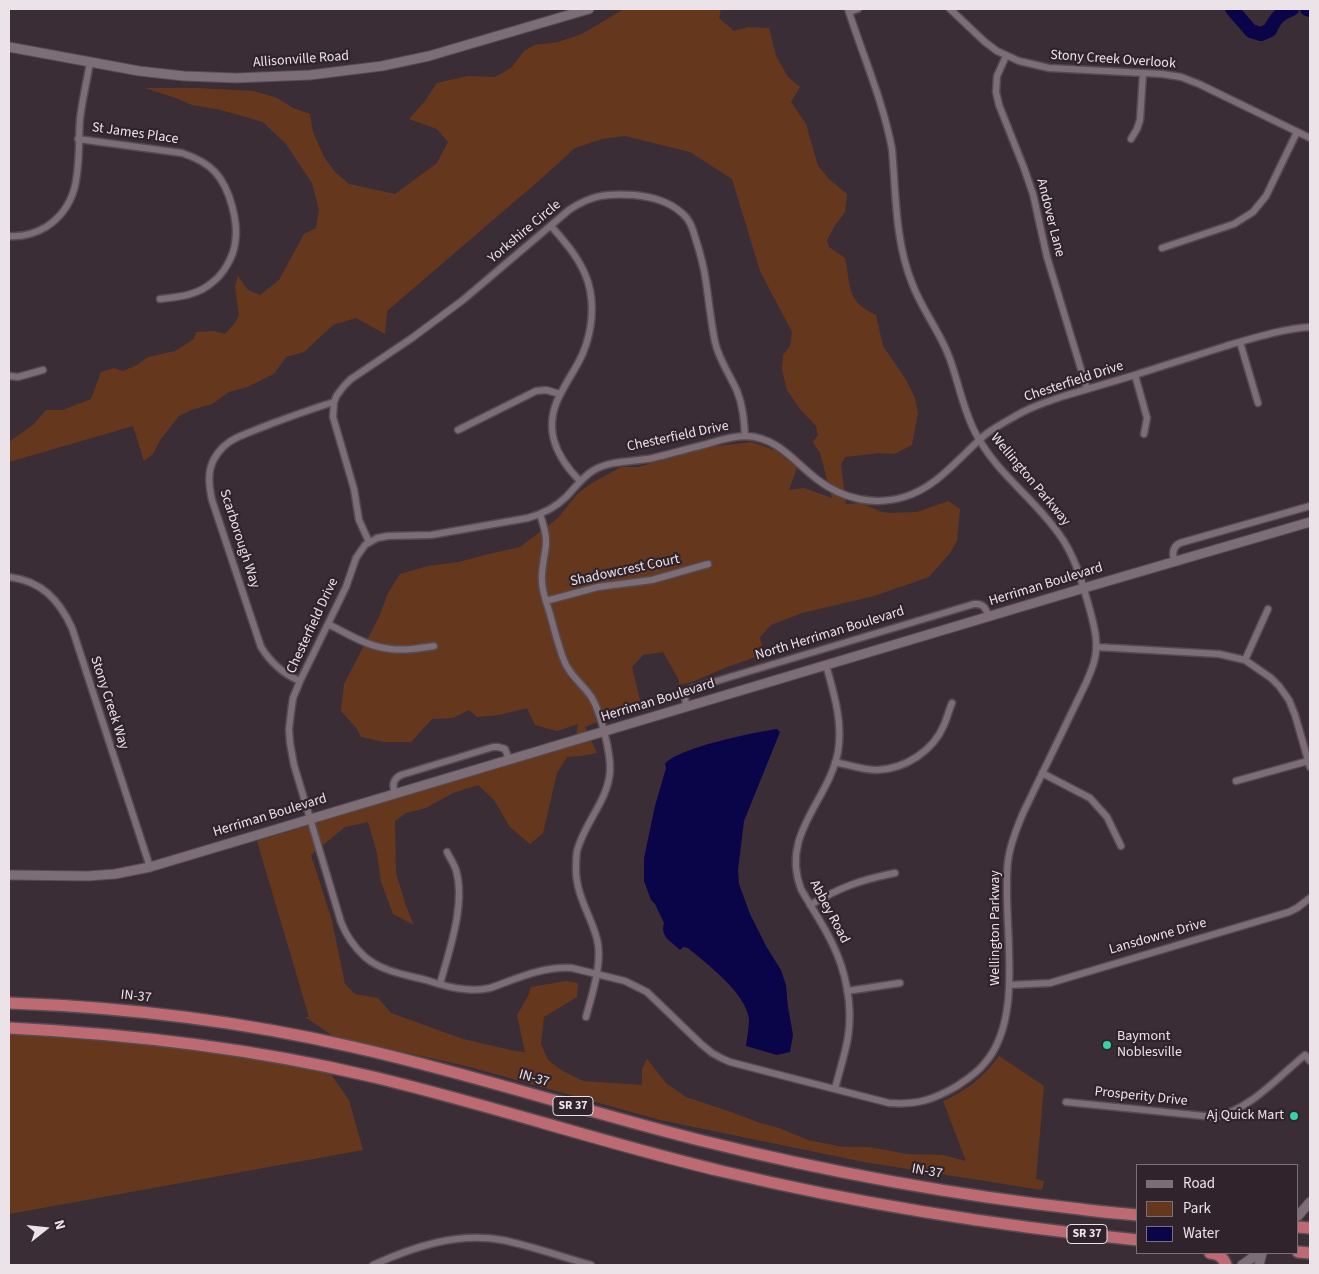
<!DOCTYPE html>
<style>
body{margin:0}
#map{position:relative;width:1319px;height:1274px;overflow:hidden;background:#3b2d36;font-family:"Source Sans 3",sans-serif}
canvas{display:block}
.frame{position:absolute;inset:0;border:10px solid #ece3e8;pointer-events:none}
.legend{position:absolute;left:1136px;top:1164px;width:162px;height:90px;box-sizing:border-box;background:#31232c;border:1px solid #7c7077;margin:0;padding:6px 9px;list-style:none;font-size:15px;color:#ece3e8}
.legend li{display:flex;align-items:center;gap:10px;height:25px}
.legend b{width:25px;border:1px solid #7c7077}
.north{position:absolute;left:20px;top:1204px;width:50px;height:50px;-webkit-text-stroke:4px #31232c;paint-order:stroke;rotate:74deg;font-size:14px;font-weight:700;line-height:20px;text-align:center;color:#ece3e8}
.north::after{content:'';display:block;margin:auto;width:18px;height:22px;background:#ece3e8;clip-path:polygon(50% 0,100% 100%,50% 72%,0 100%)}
</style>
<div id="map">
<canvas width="1319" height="1274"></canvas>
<div class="frame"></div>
<ul class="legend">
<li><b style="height:6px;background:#7d6d77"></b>Road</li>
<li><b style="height:14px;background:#65381e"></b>Park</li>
<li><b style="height:14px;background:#0a0549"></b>Water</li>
</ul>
<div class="north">N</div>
</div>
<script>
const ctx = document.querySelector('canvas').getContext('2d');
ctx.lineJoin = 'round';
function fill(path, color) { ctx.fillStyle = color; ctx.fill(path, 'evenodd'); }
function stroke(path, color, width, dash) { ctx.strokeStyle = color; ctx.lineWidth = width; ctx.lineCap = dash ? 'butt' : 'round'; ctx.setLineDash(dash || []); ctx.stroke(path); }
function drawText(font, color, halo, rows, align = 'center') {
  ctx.font = font + ' "Source Sans 3",sans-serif'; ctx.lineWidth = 4.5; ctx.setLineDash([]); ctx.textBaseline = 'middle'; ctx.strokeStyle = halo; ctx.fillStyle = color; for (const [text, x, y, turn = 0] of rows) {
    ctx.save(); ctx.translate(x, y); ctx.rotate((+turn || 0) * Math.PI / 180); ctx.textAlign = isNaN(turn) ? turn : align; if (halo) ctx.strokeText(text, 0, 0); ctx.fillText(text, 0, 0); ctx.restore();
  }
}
const green = new Path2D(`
 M624,9H721L719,18L734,31L748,27L769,28L776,56L788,77L800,87L791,102L806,124L818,166L830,180L847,194L845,212L834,227L827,240L829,247L845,258C851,286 846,302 876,315L883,346L905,378L915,398L918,413L912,445L894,454L879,453L845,457L841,465L846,504L861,503L882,512L891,513L917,512L948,501L960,509L957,541L950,553L929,577L874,596L802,613L771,625L760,637L764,654L727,667L692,682L679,685V680L663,652L643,655L632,667L641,704L585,727L597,753L581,756L567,757L557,773L543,833L530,844L510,827L494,800L478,785L453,793L426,808L406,813L395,821L396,873L406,906L414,925L393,914L381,882L377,853L368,822L345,827L311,855L332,921L345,984L355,994L378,998L391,1013L463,1039L515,1051L525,1052L517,1015L528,996L531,987L566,981L578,983L577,997L544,1017L541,1044L548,1060L561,1070L583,1081L642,1085V1069L647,1059L666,1083L686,1097L734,1113L760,1123L779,1128L808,1140L843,1147H869L907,1154L943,1155L966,1161L943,1101C966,1091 984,1077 999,1056L1044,1086L1036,1179L1044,1181L1042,1190L864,1162L660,1120L470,1067L333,1036L305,1017H309L257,841L575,744L578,724L557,731L535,725L527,708L499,715L477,717L469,710L453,718L432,719L411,742H384L361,737L357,729L341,711L344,684L379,617L388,593L400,574L428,566L459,562L489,554L520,547L558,518L578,493L592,483L621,467H638L709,447L752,442L777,451L797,468L789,490L804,488L832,498L820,453L813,442L818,435L816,426L800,409L787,390L782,370L783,355L790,346L792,332L760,271L732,179L690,152L625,136L602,139L575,148L542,178L387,311L385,334L356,318L333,325L304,352L286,357L274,374L247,387L229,392L212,404L191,410L179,416L160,440L153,454L144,461L133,426L9,462V442L34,424L46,410H63L91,399L101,372L114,368L123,371L137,365L148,357L175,351L194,339L196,332L214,331L225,334L234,324L239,316L235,286L238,276L248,290L260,295L279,280L304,234L316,228L319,210L312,183L286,144L263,122L221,110L192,105L176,98L145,88H197L254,91L277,98L293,108L310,114L313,132L324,157L335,172L349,184L395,194L437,163L448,142L437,129L409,119L425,101L437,83L468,76L495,77L511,68L524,51L535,45L558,42L582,34Z
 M9,1031L108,1034L325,1066L349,1100L363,1150L9,1214Z`);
const water = new Path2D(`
 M777,729L780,732L744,821L738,870L739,884L750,914L766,946L781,970L786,985L788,1007L793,1035L790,1052L777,1055L746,1046C747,1037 749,1028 749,1019C746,993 707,964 688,948L683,947L680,950C671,941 660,937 664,923L655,904L651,900L644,881V858L655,806L666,768L665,764C677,748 755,732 777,729Z`);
const river = new Path2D(`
 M1232,9L1251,31L1261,34L1270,30C1275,19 1280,13 1292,9
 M1307,9L1310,10`);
const street = new Path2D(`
 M848,9C863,56 883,101 892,149C896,194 895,241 912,283C921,308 938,329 948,354C958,379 962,407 975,432C995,472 1034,498 1059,534C1074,554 1081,579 1088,603C1093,622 1100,642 1094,662C1092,669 1089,676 1086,683L1024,811C1017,827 1010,844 1008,861C1001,921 1027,1016 984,1064C977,1073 966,1080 957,1086C933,1100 917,1105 889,1103L780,1075L730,1062L721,1058L712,1053L701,1044L647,992L625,981L572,968C543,966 516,979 490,988C481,990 472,990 463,989C450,988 438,984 426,980C406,975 381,971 365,957C354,947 346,935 341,922L294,765L290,743L289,729L291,712L293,698L300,681L346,587L356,558L365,545L377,538L388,536L431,535L528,518C542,514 555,508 566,497C575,488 582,477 594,470C611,460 633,462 653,458C670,454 686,449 703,445C717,441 731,436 746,436C778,437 795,463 818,480C843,499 874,506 904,497C938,487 960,456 986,434C994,428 1003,423 1012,418C1028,408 1046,402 1064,396C1087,389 1111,382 1135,375C1165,365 1195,356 1226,346C1254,338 1281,329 1310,327
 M950,9L985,42L997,51L1019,61L1049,68L1162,74L1181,77L1199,84L1310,138
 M849,12L858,9
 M1006,56L997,76L996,92L999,105L1024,168L1033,194L1047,257L1087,389
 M78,139L182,153C194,157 206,162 215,172C230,188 239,223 235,244C233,257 224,273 214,281C199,295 180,297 160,299
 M1131,139L1137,129L1140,120L1143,73
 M551,226C566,243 581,260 588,282C595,305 592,331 583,353C577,367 568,379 561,393C542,427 555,456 580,481
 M9,236C22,237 34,234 46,227C85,202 77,159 80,119C82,100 87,81 90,62
 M1162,248L1234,224L1253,212L1266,196L1297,132
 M1240,342L1258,403
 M1135,375L1147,418L1144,434
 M9,376L18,377L43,370
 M458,430L536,391L546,390L560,394
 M540,514C543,524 547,534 546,544C545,556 541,569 542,581C542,592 547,604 550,614C554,629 558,644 563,658C568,673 581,683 590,695C600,709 611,753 610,771C608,801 584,823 577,851C576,857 576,864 576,870C576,895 591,916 597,939C603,963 592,994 586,1017
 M369,542L359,520L354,489L333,417L334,402L337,395L344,386L351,379L412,338L463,300L569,210C591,195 608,193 634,195C652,197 669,201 683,214C690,220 693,229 695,237C700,252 704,267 706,282C709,302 711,323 715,342C719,360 730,375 737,391C743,406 744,420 745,436
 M1175,562C1172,554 1172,547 1180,543L1310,506
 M9,577C42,581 59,600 72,628L150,867
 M546,601L598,587L652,580L708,564
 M328,624C348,634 368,647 391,649C405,651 420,648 434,646
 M1096,647L1219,654L1245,660L1271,678L1279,686L1289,700L1295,715L1310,767
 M1245,660L1268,609
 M826,665C834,694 843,722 838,752C828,802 780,834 801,889C811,907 823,924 832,943C846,971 853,1006 848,1037C845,1055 839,1072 835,1089
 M300,681C283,674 271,663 261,647L212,500C209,486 207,472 214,459C219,450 228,442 236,438C249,432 263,427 276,422C295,415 314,408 334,402
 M686,706L685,696L690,689L974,604C984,603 986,609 989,617
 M835,762C849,765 863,770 877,770C905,769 933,751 944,725C947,718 949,710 952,703
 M1042,773L1090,798L1107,817L1121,846
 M1236,781L1308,761
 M395,793C392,785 393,779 401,775L493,747H498L505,749L509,759
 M810,905C841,887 860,880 895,873
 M440,984C449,951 466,904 456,870C454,864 450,858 447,852
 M1009,985L1050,983L1289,912L1297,908L1310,898
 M847,991L900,983
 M1066,1102L1214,1117C1249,1111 1278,1077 1305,1055L1310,1061
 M373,1265C413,1247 457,1232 502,1240C532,1246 562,1257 591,1265`);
const secondary = new Path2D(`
 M9,47L139,71L184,76L236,78L310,75L382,66L429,56L589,9
 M9,875L88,876L115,874L150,867L1084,588L1310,522
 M1298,1216L1310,1202
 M1242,1265L1259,1253
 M1259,1265L1262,1253`);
const highway = new Path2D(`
 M9,1003C124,1007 240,1021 353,1047C469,1073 583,1111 699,1140C824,1171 952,1195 1080,1209C1099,1212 1119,1213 1138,1215
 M9,1028C130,1034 251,1048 369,1076C488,1104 603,1143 721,1171C859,1204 998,1226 1138,1240
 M1298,1227L1310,1228
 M1298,1252L1310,1253
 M1210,1253C1219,1254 1223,1257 1226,1265`);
const markers = [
 [1107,1045,5,"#34d4a8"],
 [1294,1116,5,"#34d4a8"]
];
const shields = [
 [573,1106,40],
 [1087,1234,40]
];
const shieldNames = [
 ["SR 37",573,1106],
 ["SR 37",1087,1234]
];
const streetNames = [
 ["Allisonville Road",301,60,-4],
 ["Stony Creek Overlook",1113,60,4],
 ["St James Place",135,134,8],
 ["Andover Lane",1050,218,76],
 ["Yorkshire Circle",525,232,-40],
 ["Chesterfield Drive",1074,382,-18],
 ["Chesterfield Drive",678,437,-12],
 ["Wellington Parkway",1030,480,50],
 ["Scarborough Way",239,539,72],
 ["Shadowcrest Court",625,571,-12],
 ["Herriman Boulevard",1046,585,-17],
 ["Chesterfield Drive",313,626,-65],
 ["North Herriman Boulevard",830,634,-17],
 ["Herriman Boulevard",658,701,-17],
 ["Stony Creek Way",109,703,72],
 ["Herriman Boulevard",270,816,-17],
 ["Abbey Road",829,912,62],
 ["Wellington Parkway",996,928,-90],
 ["Lansdowne Drive",1158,937,-16],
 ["IN-37",136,997,6],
 ["IN-37",534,1079,16],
 ["Prosperity Drive",1141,1097,6],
 ["IN-37",927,1172,10]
];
const poiNames = [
 ["Baymont",1117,1037],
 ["Noblesville",1117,1053],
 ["Aj Quick Mart",1284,1116,"right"]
];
fill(green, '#65381e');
fill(water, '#0a0549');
stroke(river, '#0a0549', 14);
stroke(street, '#574b52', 9);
stroke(secondary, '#574b52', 11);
stroke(highway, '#574b52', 14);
stroke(street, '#7d6d77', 6);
stroke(secondary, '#7d6d77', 9);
stroke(highway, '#bd6a72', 11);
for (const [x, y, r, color] of markers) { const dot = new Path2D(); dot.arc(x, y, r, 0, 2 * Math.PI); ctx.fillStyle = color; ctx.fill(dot); stroke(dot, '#31232c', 2); }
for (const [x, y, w] of shields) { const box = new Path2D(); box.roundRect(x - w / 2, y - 9.5, w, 19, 4); ctx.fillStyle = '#31232c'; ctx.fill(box); stroke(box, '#ece3e8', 1); }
drawText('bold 12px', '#ece3e8', null, shieldNames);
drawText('14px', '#ece3e8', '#31232c', streetNames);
drawText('14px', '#ece3e8', '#31232c', poiNames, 'left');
</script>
